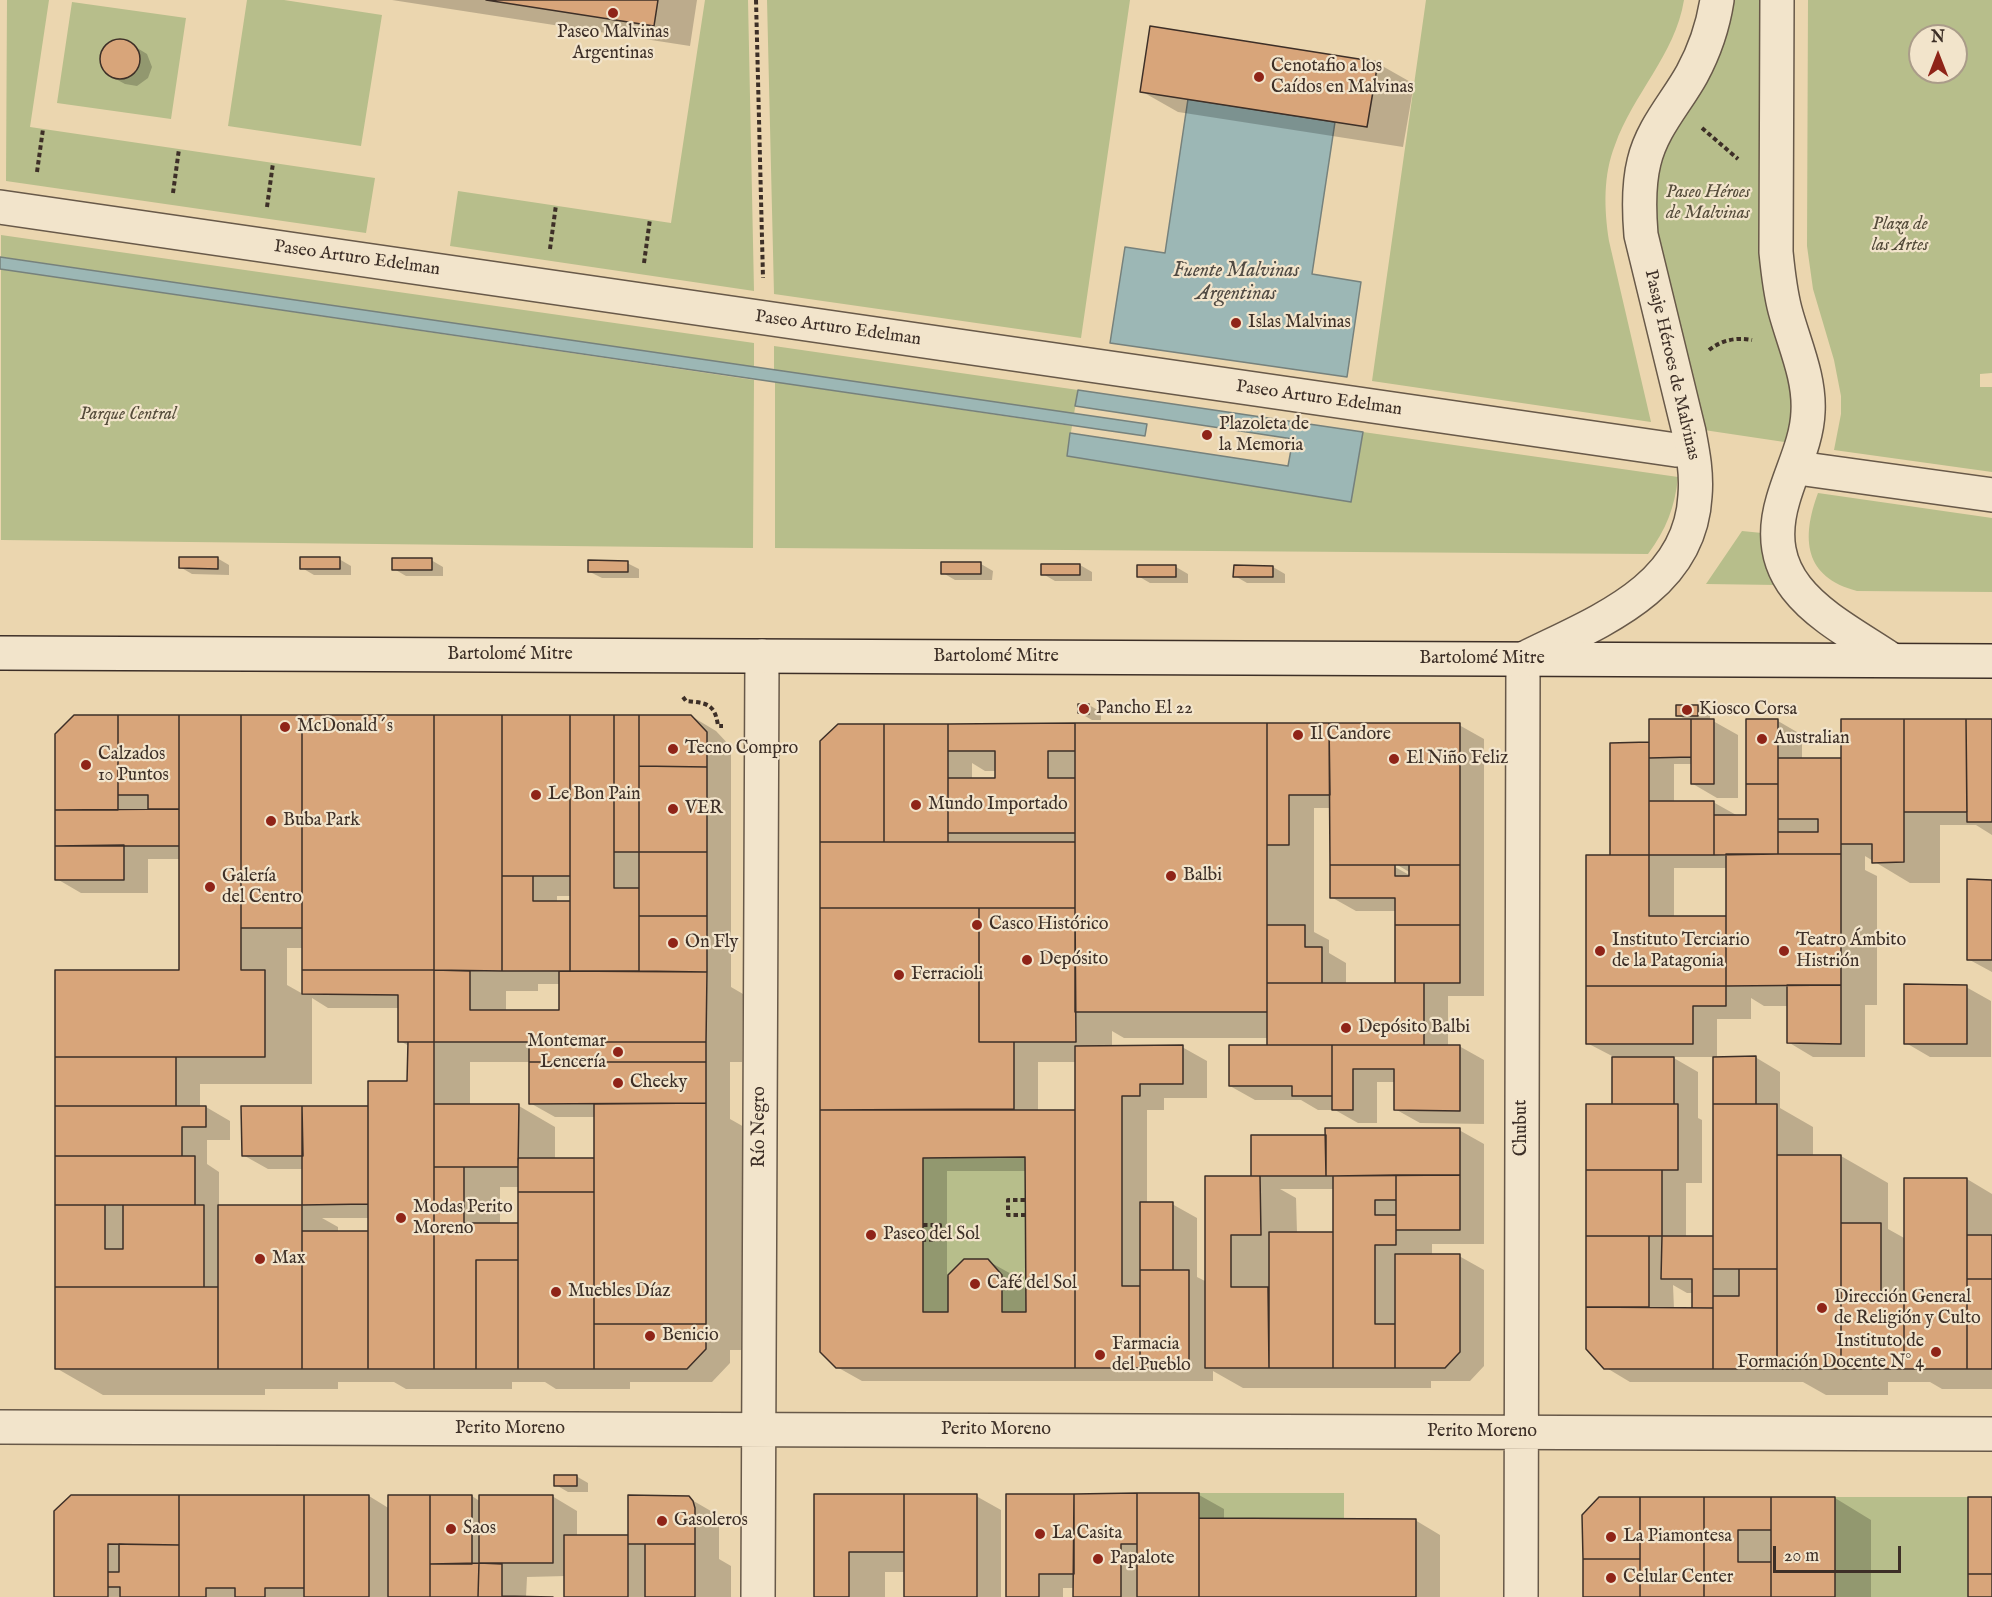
<!DOCTYPE html>
<meta charset="utf-8">
<style>
body{margin:0}
#map{position:relative;width:1992px;height:1597px;overflow:hidden;background:#ebd6af;font-family:"IM FELL English",serif}
canvas{display:block}
.north{position:absolute;left:1908px;top:24px;width:60px;height:60px;box-sizing:border-box;background:#f2e4cb;border:2px solid #aa9c89;border-radius:50%;rotate:0deg;font-size:16px;font-weight:700;line-height:24px;text-align:center;color:#3d2f27}
.north::after{content:'';display:block;margin:auto;width:21px;height:27px;background:#8f2418;clip-path:polygon(50% 0,100% 100%,50% 72%,0 100%)}
.scale{position:absolute;left:1773px;top:1546px;width:128px;height:27px;box-sizing:border-box;border:3px solid #3d2f27;border-top:0;padding-left:8px;font-size:18px;line-height:21px;white-space:nowrap;color:#3d2f27;-webkit-text-stroke:4px #f2e4cb;paint-order:stroke}
</style>
<div id="map">
<canvas width="1992" height="1597"></canvas>
<div class="north">N</div>
<div class="scale">20 m</div>
</div>
<script>
const ctx = document.querySelector('canvas').getContext('2d');
ctx.lineJoin = 'round';
function fill(path, color) { ctx.fillStyle = color; ctx.fill(path, 'evenodd'); }
function stroke(path, color, width, dash) { ctx.strokeStyle = color; ctx.lineWidth = width; ctx.lineCap = dash ? 'butt' : 'round'; ctx.setLineDash(dash || []); ctx.stroke(path); }
function drawText(font, color, halo, rows, align = 'center') {
  ctx.font = font + ' "IM FELL English",serif'; ctx.lineWidth = 4.5; ctx.setLineDash([]); ctx.textBaseline = 'middle'; ctx.strokeStyle = halo; ctx.fillStyle = color; for (const [text, x, y, turn = 0] of rows) {
    ctx.save(); ctx.translate(x, y); ctx.rotate((+turn || 0) * Math.PI / 180); ctx.textAlign = isNaN(turn) ? turn : align; if (halo) ctx.strokeText(text, 0, 0); ctx.fillText(text, 0, 0); ctx.restore();
  }
}
const green = new Path2D(`
 M7,0H49L30,127L375,178L366,233L6,181Z
 M247,0H284L382,15L361,146L228,126Z
 M705,0H748L754,291L450,246L458,191L671,223Z
 M767,0H1130L1081,338L774,294Z
 M1426,0H1684C1675,55 1633,94 1615,145C1603,175 1604,209 1609,241L1651,422L1372,381Z
 M1731,0H1765L1793,380L1791,443L1704,430L1654,222L1655,185L1664,149Z
 M1808,0H1992V373L1980,374V387H1992V472L1834,450L1841,414V396L1834,360L1813,289L1807,246ZM1920,36H1956V72H1920Z
 M72,2L186,18L171,119L57,103Z
 M1,235L754,343V367L1,257Z
 M1,269L754,380L753,548L1,540Z
 M774,346L1078,390L1074,414L774,370Z
 M775,382L1072,426L1067,456L1351,502L1363,432L1678,477C1675,507 1666,530 1648,554L775,548Z
 M1818,493L1992,518V592L1857,591C1804,577 1801,539 1818,493Z
 M1742,531L1762,533L1765,560L1778,585L1706,584Z
 M1025,1157L1026,1312H1002V1275L988,1260L964,1259L948,1275V1312H923V1158Z
 M1199,1493H1344V1519L1199,1518Z
 M1835,1497H1968V1597H1835Z`);
const water = new Path2D(`
 M1188,99L1335,122L1312,274L1361,282L1347,377L1110,343L1125,247L1165,253Z
 M0,257L1147,424L1145,436L0,269Z
 M1078,390L1363,432L1351,502L1067,456L1070,433L1288,466L1293,439L1075,406Z`);
const shadow = new Path2D(`
 M392,0H697L690,46Z
 M117,40L129,43L147,54L152,67L148,78L137,86L125,84L112,77L103,68L101,62L102,51L111,42Z
 M1377,63L1414,84L1403,147L1178,112L1141,91Z
 M217,558L229,565V575L192,574L180,567Z
 M339,559L351,566V575H314L302,568Z
 M431,560L443,567V576H406L394,569Z
 M627,563L639,569V578H602L590,572Z
 M981,564L993,571L992,580H955L943,573Z
 M1080,565L1092,572V581H1055L1043,574Z
 M1176,567L1188,574V583H1150L1138,576Z
 M1273,567L1285,574V583H1247L1235,576Z
 M1089,705L1101,712V720H1092L1080,713Z
 M1698,706L1710,713V721H1713L1738,735V798H1717L1693,784V764H1674V803L1713,802L1738,816H1747L1778,721L1802,735V760H1843L1992,721V835L1976,825H1940V883H1910L1865,856V870L1877,876V1005H1865V1057H1813L1788,1042V1006H1764L1751,998V1019H1717V1058L1755,1057L1780,1072V1108L1813,1127V1156H1841L1888,1183V1229L1906,1239L1967,1179L1992,1194V1389H1942L1930,1382H1888V1395H1826L1803,1382H1630L1605,1367L1587,1348V1106H1614V1057L1587,1043L1612,856L1651,743L1688,721L1678,715ZM1674,868H1728V918H1674ZM1672,1057H1714L1715,1238H1686V1183H1702V1120L1698,1118V1072ZM1673,1285L1687,1293H1693V1309H1674Z
 M691,716L716,731L731,747V987L743,994L742,1062H730V1119L753,1132V1350H730V1363L712,1382H630V1389H556L545,1382H512V1389H406L394,1382H338V1389H265V1395H103L56,1368L57,972H180V859H148V893H81L57,879V735ZM557,896H571V902H557ZM287,948H303V994L287,985ZM538,984H560V1011H506V991H538ZM312,998L328,1008H400V1041L409,1046V1083L370,1107L243,1155L268,1169H304L303,1206H219V1172L207,1164V1140H230V1121L206,1107H200V1084H312ZM470,1062H530V1103L555,1117H595V1160H555V1127L519,1106H470ZM500,1187H520V1225H500ZM322,1218H370V1233H338V1227Z
 M1459,725L1484,739V996H1448V1046H1459L1484,1060V1124L1420,1123L1395,1109V1082H1377V1123H1358L1335,1110H1318L1301,1100H1255L1230,1086L1269,1047V1038H1124L1112,1031V1047H1182L1207,1061V1098H1164V1110H1147V1204H1172L1197,1218V1277L1207,1282L1252,1177L1327,1137L1459,1130L1484,1144V1244H1432V1256H1459L1484,1270V1366L1470,1381H1431V1388H1243L1213,1371V1381H862L837,1367L822,1352V742ZM972,763L985,771H996V779H972ZM1314,808H1331V897L1356,911H1396L1397,984H1346V963L1329,953V940L1314,932ZM1389,860L1411,873V876L1388,863ZM1038,1062H1077V1111H1038ZM947,1171H1027V1291L1013,1275L988,1261H964L947,1277ZM1280,1189H1334V1233H1297L1296,1198Z
 M1992,881V972L1968,959Z
 M1966,987L1991,1001V1057H1930L1906,1043Z
 M576,1476L588,1483V1492H568L556,1485Z
 M1199,1495L1224,1509V1520H1415L1440,1535V1597H1075V1588H1063V1597H1007L1008,1496Z
 M369,1496L390,1509L472,1496L481,1502L552,1496L577,1511V1536H630L685,1496L716,1514L719,1523V1559L731,1566V1597H566V1576L527,1577L526,1597H55V1512Z
 M816,1496H976L1001,1510V1597H906V1572H885V1597H815Z
 M1835,1498L1871,1520V1597H1584L1583,1516Z`);
const building = new Path2D(`
 M486,0H658L654,26Z
 M1150,26L1378,62L1367,127L1140,92Z
 M100 59a20 20 0 1 1 40 0a20 20 0 1 1-40 0Z
 M179,557H218V569L179,568Z
 M300,557H340V569H300Z
 M392,558H432V570H392Z
 M588,560L628,561V572H588Z
 M941,562H981V574H941Z
 M1041,564H1080V575H1041Z
 M1137,565H1176V577H1137Z
 M1234,565L1273,566V577H1233Z
 M1078,704H1089V714L1078,713Z
 M1676,705H1698V716H1676Z
 M74,715H118V810H55V734Z
 M118,715H179V809H148V795H118Z
 M179,715H241V970H265V1057H55V970H179Z
 M241,715H302V928H241Z
 M302,715H434V970H302Z
 M434,715H502V971L434,970Z
 M502,715H570V876H502Z
 M570,715H614V888H639V971H570Z
 M614,715H639V852H614Z
 M639,715H691L707,732V767L639,766Z
 M1649,719H1691V757L1649,758Z
 M1691,719H1714V784H1691Z
 M1746,719H1778V784H1746Z
 M1841,719H1904V862L1872,863V844H1841Z
 M1904,719H1966L1967,812H1904Z
 M1966,719H1992V822H1967Z
 M1075,723V751H1048V778H1075V833H948V778H995V751H948V724Z
 M1075,723H1267V1012H1075Z
 M1267,723H1329L1330,795H1289V845H1267Z
 M1329,723H1460V865H1330Z
 M838,724H884V842H820V741Z
 M884,724H948V842H884Z
 M1649,742V855H1610V743Z
 M1778,758H1841V854H1778V832H1818V819H1778Z
 M639,766L707,767V852H639Z
 M1746,784H1778V854L1714,855V815H1746Z
 M1649,801H1714V855H1649Z
 M179,809V846H55V810Z
 M820,842H1075V908H820Z
 M124,845V880H55V846Z
 M639,852H707V916H639Z
 M1726,854H1841V985L1726,986Z
 M1586,855H1649V916H1726V986H1586Z
 M1330,865H1395V876H1409V865H1460V925H1395V898H1330Z
 M502,876H533V901H570V971H502Z
 M1967,879L1992,880V960H1967Z
 M820,908H979V1042H1014V1109L820,1110Z
 M979,908H1075L1076,1042H979Z
 M639,916H707V972L639,971Z
 M1267,925H1305V947H1322V983H1267Z
 M1395,925H1460V983H1395Z
 M302,970H434V1042H398V995L302,994Z
 M434,970L470,971V1010H559V971L707,972L706,1042H434Z
 M1267,983H1424V1045H1267Z
 M1904,984L1967,985V1044H1904Z
 M1787,985H1841V1044L1787,1043Z
 M1586,986H1726V1006H1693V1044H1586Z
 M408,1042H434V1369H368V1081H407Z
 M529,1042H706V1062H529Z
 M1183,1045V1084H1140V1096H1122V1286H1140V1368H1075V1046Z
 M1229,1045H1332V1096H1292V1086H1229Z
 M1332,1045H1460V1111L1394,1110V1069H1353V1110H1332Z
 M1756,1056V1104H1713V1057Z
 M55,1057H176V1106H55Z
 M1612,1057H1674V1104H1612Z
 M529,1062H706V1103L529,1104Z
 M706,1103V1324H594V1104Z
 M434,1104H519L518,1167H434Z
 M1586,1104H1678V1170H1586Z
 M1713,1104H1777V1269H1713Z
 M55,1106H206V1127H182V1156H55Z
 M241,1106H302L303,1156H242Z
 M302,1106H368V1204L302,1205Z
 M820,1110H1075V1368H836L820,1352ZM1025,1157L1026,1312H1002V1275L988,1259H964L948,1275V1312H923V1158Z
 M1325,1128H1460V1175L1326,1176Z
 M1251,1135H1326V1176H1251Z
 M1777,1155H1841V1369H1777Z
 M55,1156H195V1205H55Z
 M518,1158H594V1192H518Z
 M434,1167H464V1223H518V1260H476V1369H434Z
 M1586,1170H1662V1236H1586Z
 M1396,1175H1460V1230H1396Z
 M1396,1175V1200H1375V1215H1396V1245H1375V1324H1395V1368H1333V1176Z
 M1205,1176H1260L1261,1235H1231V1287H1268L1269,1368H1205Z
 M1904,1178H1967V1369H1904Z
 M518,1192H594V1369H518Z
 M1140,1202H1173V1270H1140Z
 M55,1205H105V1249H123V1205H204V1287H55Z
 M218,1205H302V1369H218Z
 M1841,1223H1881V1294H1904V1369H1841Z
 M302,1231H368V1369H302Z
 M1269,1232H1333V1368H1269Z
 M1967,1235H1992V1279H1967Z
 M1586,1236H1649V1307H1586Z
 M1662,1236H1713V1308H1692V1279H1661Z
 M1395,1254H1460V1352L1445,1368H1395Z
 M476,1260H518V1369H476Z
 M1739,1269H1777V1369H1713V1296H1739Z
 M1140,1270H1189V1368H1140Z
 M1967,1279H1992V1369H1967Z
 M55,1287H218V1369H55Z
 M1586,1307L1713,1308V1369H1604L1586,1349Z
 M594,1324H706V1349L687,1369H594Z
 M554,1475H577V1486H554Z
 M1137,1493V1544H1121V1597H1073L1074,1494Z
 M1137,1493H1199V1597H1137Z
 M814,1494H904V1552H849V1597H814Z
 M904,1494H977V1597H904Z
 M1006,1494H1074V1574H1039V1597H1006Z
 M71,1495H179V1545L108,1544V1597H54V1511Z
 M179,1495H304V1588H265V1597H235V1588H206V1597H179Z
 M304,1495H369V1597H304Z
 M388,1495H430V1597H388Z
 M430,1495H472V1564H430Z
 M479,1495H553V1563H479Z
 M628,1495L689,1496L693,1501L695,1508V1544H628Z
 M1599,1497H1640V1559H1583L1582,1515Z
 M1640,1497H1704V1597H1640Z
 M1704,1497H1771V1530H1738V1562H1771V1597H1704Z
 M1771,1497H1835V1597H1771Z
 M1968,1497H1992V1574H1968Z
 M1199,1518L1416,1519V1597H1199Z
 M564,1535H628V1597H564Z
 M119,1544L179,1545V1597H120V1587H108V1572H119Z
 M645,1544H695V1597H645Z
 M1583,1559H1640V1597H1583Z
 M479,1563L478,1597H430V1564Z
 M479,1563L502,1564V1596L553,1597H478Z
 M1968,1574H1992V1597H1968Z`);
const path = new Path2D(`
 M756,0L763,278
 M1702,128L1738,159
 M37,172L43,129
 M173,193L179,149
 M267,207L273,163
 M550,249L556,205
 M644,263L650,219
 M1709,350C1722,340 1736,337 1752,340
 M683,697L686,701C706,703 715,703 718,726H723
 M1025,1200H1008V1215H1025
 M923,1225H940V1239L923,1240`);
const pedestrian = new Path2D(`
 M0,207L1676,450
 M1805,469L1992,495`);
const minor = new Path2D(`
 M1777,0L1776,252C1778,272 1780,291 1785,310C1794,344 1810,377 1808,412C1807,442 1791,471 1783,500C1757,588 1831,619 1892,660
 M0,1427L1992,1434
 M758,1597L762,656
 M1521,1597L1523,659C1595,623 1690,590 1695,496C1697,474 1693,453 1689,432L1641,235C1639,211 1638,186 1644,162C1652,128 1676,103 1692,74C1705,50 1713,26 1717,0`);
const secondary = new Path2D(`
 M0,653L1992,661`);
const markers = [
 [613,13,6,"#8f2418"],
 [1259,77,6,"#8f2418"],
 [1236,323,6,"#8f2418"],
 [1207,435,6,"#8f2418"],
 [1084,709,6,"#8f2418"],
 [1687,710,6,"#8f2418"],
 [285,727,6,"#8f2418"],
 [1298,735,6,"#8f2418"],
 [1762,739,6,"#8f2418"],
 [673,749,6,"#8f2418"],
 [1394,759,6,"#8f2418"],
 [86,765,6,"#8f2418"],
 [536,795,6,"#8f2418"],
 [916,805,6,"#8f2418"],
 [673,809,6,"#8f2418"],
 [271,821,6,"#8f2418"],
 [1171,876,6,"#8f2418"],
 [210,887,6,"#8f2418"],
 [977,925,6,"#8f2418"],
 [673,943,6,"#8f2418"],
 [1600,951,6,"#8f2418"],
 [1784,951,6,"#8f2418"],
 [1027,960,6,"#8f2418"],
 [899,975,6,"#8f2418"],
 [1346,1028,6,"#8f2418"],
 [618,1052,6,"#8f2418"],
 [618,1083,6,"#8f2418"],
 [401,1218,6,"#8f2418"],
 [871,1235,6,"#8f2418"],
 [260,1259,6,"#8f2418"],
 [975,1284,6,"#8f2418"],
 [556,1292,6,"#8f2418"],
 [1822,1308,6,"#8f2418"],
 [650,1336,6,"#8f2418"],
 [1936,1352,6,"#8f2418"],
 [1100,1355,6,"#8f2418"],
 [662,1521,6,"#8f2418"],
 [451,1529,6,"#8f2418"],
 [1040,1534,6,"#8f2418"],
 [1611,1537,6,"#8f2418"],
 [1098,1559,6,"#8f2418"],
 [1611,1578,6,"#8f2418"]
];
const poiNames = [
 ["Paseo Malvinas",613,33,"center"],
 ["Argentinas",613,54,"center"],
 ["Cenotafio a los",1271,67],
 ["Caídos en Malvinas",1271,88],
 ["Islas Malvinas",1248,323],
 ["Plazoleta de",1219,425],
 ["la Memoria",1219,446],
 ["Pancho El 22",1096,709],
 ["Kiosco Corsa",1699,710],
 ["McDonald´s",297,727],
 ["Il Candore",1310,735],
 ["Australian",1774,739],
 ["Tecno Compro",685,749],
 ["Calzados",98,755],
 ["10 Puntos",98,776],
 ["El Niño Feliz",1406,759],
 ["Le Bon Pain",548,795],
 ["Mundo Importado",928,805],
 ["VER",685,809],
 ["Buba Park",283,821],
 ["Balbi",1183,876],
 ["Galería",222,877],
 ["del Centro",222,898],
 ["Casco Histórico",989,925],
 ["Instituto Terciario",1612,941],
 ["de la Patagonia",1612,962],
 ["Teatro Ámbito",1796,941],
 ["Histrión",1796,962],
 ["On Fly",685,943],
 ["Depósito",1039,960],
 ["Ferracioli",911,975],
 ["Depósito Balbi",1358,1028],
 ["Montemar",606,1042,"right"],
 ["Lencería",606,1063,"right"],
 ["Cheeky",630,1083],
 ["Modas Perito",413,1208],
 ["Moreno",413,1229],
 ["Paseo del Sol",883,1235],
 ["Max",272,1259],
 ["Café del Sol",987,1284],
 ["Muebles Díaz",568,1292],
 ["Dirección General",1834,1298],
 ["de Religión y Culto",1834,1319],
 ["Benicio",662,1336],
 ["Instituto de",1924,1342,"right"],
 ["Formación Docente N° 4",1924,1363,"right"],
 ["Farmacia",1112,1345],
 ["del Pueblo",1112,1366],
 ["Gasoleros",674,1521],
 ["Saos",463,1529],
 ["La Casita",1052,1534],
 ["La Piamontesa",1623,1537],
 ["Papalote",1110,1559],
 ["Celular Center",1623,1578]
];
const parkNames = [
 ["Paseo Héroes",1708,193],
 ["de Malvinas",1708,214],
 ["Plaza de",1900,225],
 ["las Artes",1900,246],
 ["Parque Central",128,415]
];
const streetNames = [
 ["Paseo Arturo Edelman",357,259,8],
 ["Paseo Arturo Edelman",838,329,8],
 ["Pasaje Héroes de Malvinas",1671,365,77],
 ["Paseo Arturo Edelman",1319,399,8],
 ["Bartolomé Mitre",510,655],
 ["Bartolomé Mitre",996,657],
 ["Bartolomé Mitre",1482,659],
 ["Río Negro",760,1127,-90],
 ["Chubut",1522,1128,-90],
 ["Perito Moreno",510,1429],
 ["Perito Moreno",996,1430],
 ["Perito Moreno",1482,1432]
];
const waterNames = [
 ["Fuente Malvinas",1236,272],
 ["Argentinas",1236,295]
];
fill(green, '#b7be8b');
fill(water, '#9cb7b5');
stroke(water, '#76817c', 1.5);
fill(shadow, '#0003');
fill(building, '#d8a57a');
stroke(building, '#3d2f27', 1.5);
stroke(pedestrian, '#685949', 36);
stroke(minor, '#685949', 36);
stroke(secondary, '#3d2f27', 36);
stroke(path, '#3d2f27', 4, [4.5, 3]);
stroke(pedestrian, '#f2e4cb', 33);
stroke(minor, '#f2e4cb', 33);
stroke(secondary, '#f2e4cb', 33);
for (const [x, y, r, color] of markers) { const dot = new Path2D(); dot.arc(x, y, r, 0, 2 * Math.PI); ctx.fillStyle = color; ctx.fill(dot); stroke(dot, '#f2e4cb', 2); }
drawText('18px', '#3d2f27', '#f2e4cb', poiNames, 'left');
drawText('italic 18px', '#554c3b', '#f2e4cb', parkNames);
drawText('18px', '#3d2f27', '#f2e4cb', streetNames);
drawText('italic 20px', '#504a43', '#f2e4cb', waterNames);
</script>
